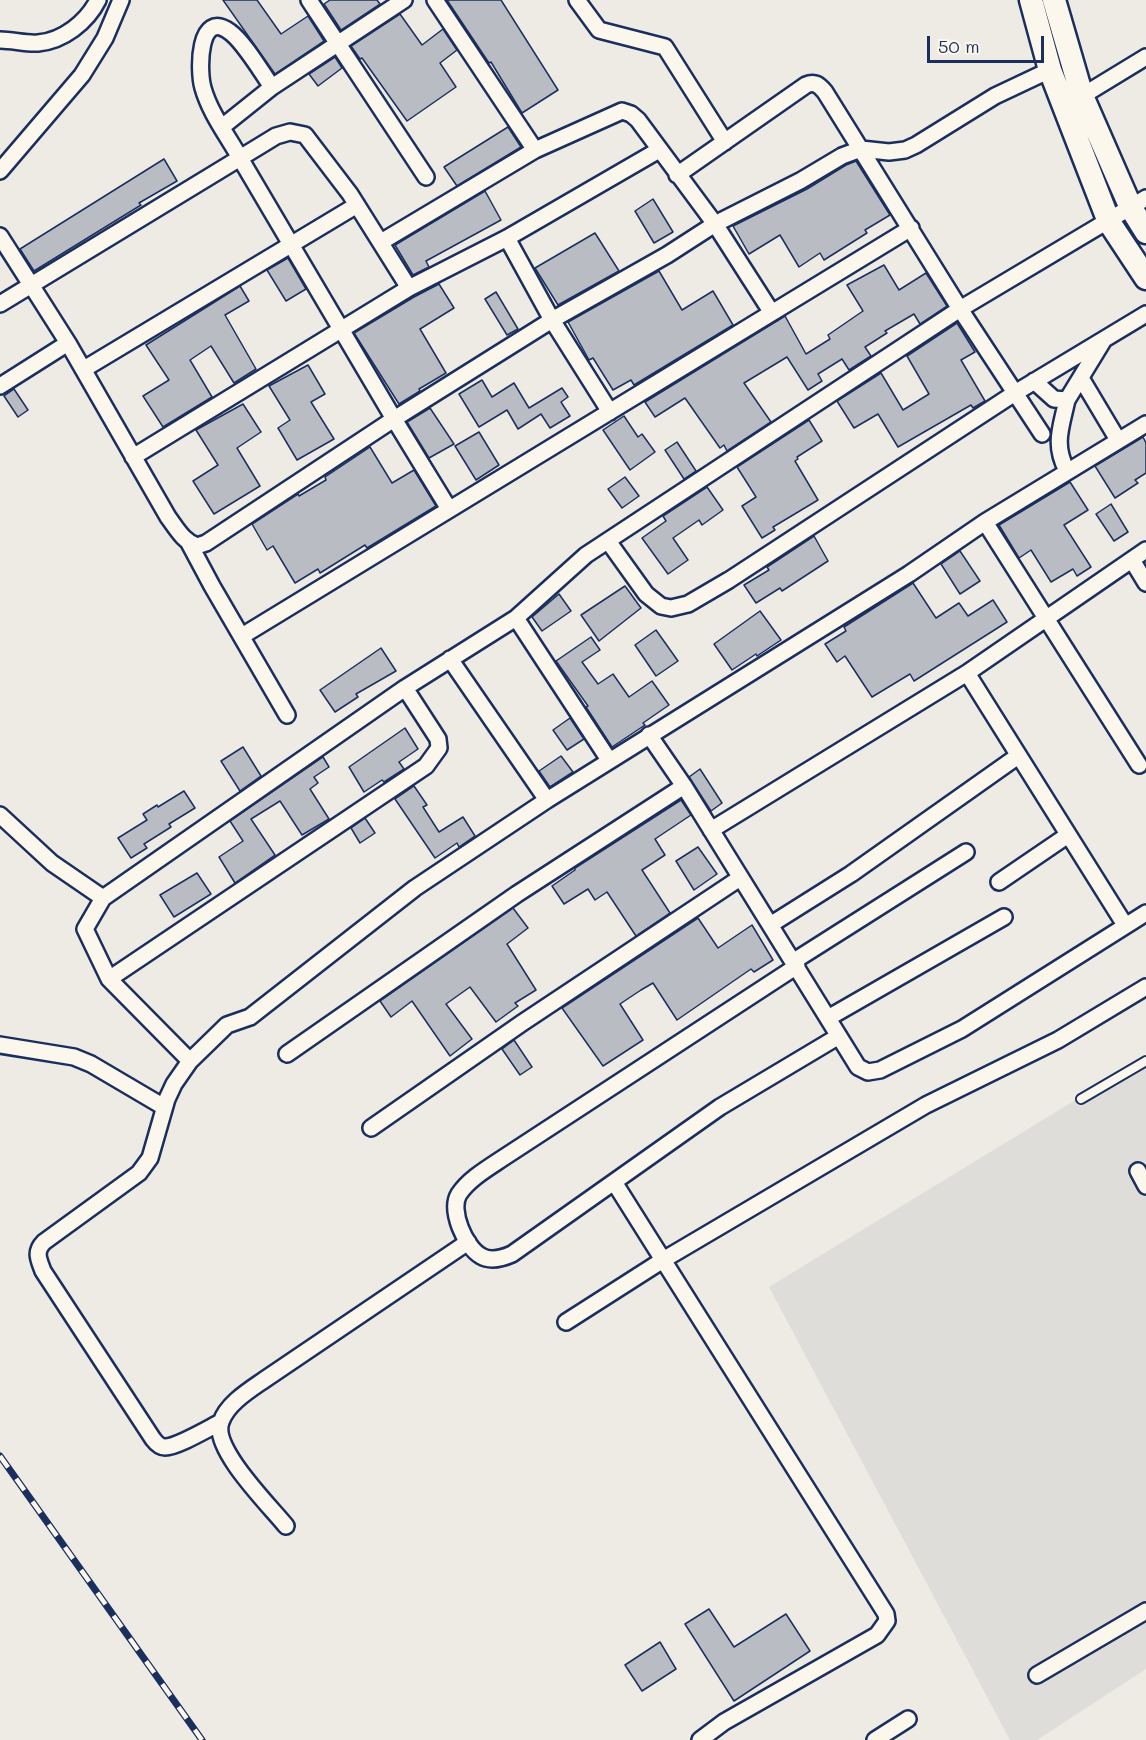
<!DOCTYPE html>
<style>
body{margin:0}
#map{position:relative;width:1146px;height:1740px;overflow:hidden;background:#eeebe4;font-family:Mali,sans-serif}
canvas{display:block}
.scale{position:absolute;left:927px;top:36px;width:117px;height:27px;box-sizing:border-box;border:3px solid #1b2f5e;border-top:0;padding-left:8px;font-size:18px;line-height:21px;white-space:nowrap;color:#1b2f5e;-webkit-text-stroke:4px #fbf7ec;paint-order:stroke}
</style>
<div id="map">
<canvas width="1146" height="1740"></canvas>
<div class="scale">50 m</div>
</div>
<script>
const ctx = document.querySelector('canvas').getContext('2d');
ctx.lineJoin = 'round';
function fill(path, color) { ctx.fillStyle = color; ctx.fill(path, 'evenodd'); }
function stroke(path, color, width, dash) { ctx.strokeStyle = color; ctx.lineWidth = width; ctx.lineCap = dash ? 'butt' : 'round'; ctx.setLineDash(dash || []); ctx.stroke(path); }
const built = new Path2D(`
 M1146,1057V1669L1037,1740H1010L769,1287Z`);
const building = new Path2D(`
 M223,0H257L281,34L308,16L324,41L275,74Z
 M330,0H377L380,4L341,30L324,4Z
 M447,0H501L558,90L522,113L491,62L489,63Z
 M400,14L422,45L443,29L457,50L440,63L456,87L407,121L362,58L360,59L351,46Z
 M335,57L342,68L318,86L309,74Z
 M508,127L521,147L457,186L444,167Z
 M164,159L177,181L139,203L141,205L34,271L20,249Z
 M856,161L890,215L865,230L867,233L824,260L820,253L799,267L780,235L749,254L733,226L807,189L846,165Z
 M485,191L501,220L426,261L429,267L413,275L395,245Z
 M653,199L673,232L654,243L635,211Z
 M595,233L619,271L558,305L535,268Z
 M288,258L306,289L286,301L267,270Z
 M884,265L899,290L926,273L947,306L920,324L914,314L885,331L887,333L865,347L871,356L849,370L842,359L818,374L822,381L808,390L787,357L744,383L771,422L727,451L724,445L720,448L685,398L655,417L645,402L785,316L806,354L830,339L828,335L863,311L847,285Z
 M659,271L682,310L713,291L733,325L634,385L631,380L613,390L593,358L589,360L568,322Z
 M439,284L454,308L420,329L446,373L419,389L420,391L399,404L354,333L414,297Z
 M240,286L249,301L225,315L256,369L234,383L211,346L190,360L212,397L163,427L143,396L169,380L146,345Z
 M496,292L518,329L507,335L485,299Z
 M957,323L975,352L961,360L985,401L973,408L971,405L898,447L878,414L854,428L837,401L881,373L903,410L929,394L907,356Z
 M308,365L325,394L311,402L334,439L297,460L278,428L290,420L269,386Z
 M482,380L492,397L514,383L529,408L562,388L568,397L561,402L570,416L550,428L541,414L518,429L507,410L479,427L459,394Z
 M14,389L28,410L18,417L4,396Z
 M243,404L261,432L237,448L260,486L214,514L193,481L218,465L196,430Z
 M430,408L454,444L429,458L407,422Z
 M624,416L638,437L642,434L655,452L630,470L603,430Z
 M809,420L822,441L797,457L798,459L795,461L818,500L773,527L775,530L762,538L742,506L756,497L737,467Z
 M479,432L499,465L476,480L455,446Z
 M1143,437L1146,443V473L1135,480L1138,483L1115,498L1095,466Z
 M677,442L696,471L684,479L665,450Z
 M370,447L392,483L414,470L436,506L367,548L365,545L320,573L318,569L295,583L273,546L267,550L252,524L298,494L299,496L326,480L325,477Z
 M625,477L639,496L622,508L608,489Z
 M1070,482L1088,510L1064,525L1091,567L1077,576L1073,569L1051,582L1031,550L1019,558L999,525Z
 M707,487L723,510L702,525L699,520L673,538L688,560L668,574L642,538L666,521L663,516Z
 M1111,504L1128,532L1114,541L1096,514Z
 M814,536L828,561L782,591L780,588L756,603L744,585L769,570L767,567Z
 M960,551L980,581L960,594L941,564Z
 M913,583L936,618L959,603L968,616L993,600L1007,622L914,681L910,674L872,697L845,656L837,662L825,644L846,631L844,627Z
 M625,586L641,608L599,641L581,615Z
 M559,594L571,611L542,631L532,617Z
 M760,611L781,640L757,656L756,654L732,670L714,644Z
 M656,630L678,661L656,676L635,645Z
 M591,637L600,650L582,662L598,684L613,674L629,697L652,681L669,705L643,723L645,725L612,747L586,707L588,706L556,661Z
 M381,648L396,671L356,694L358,697L335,712L320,690Z
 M570,718L584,739L567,750L553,730Z
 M405,728L418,749L399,762L404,769L384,782L382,780L364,792L349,767Z
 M243,747L261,776L240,791L221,761Z
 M561,756L573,772L550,787L539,771Z
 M323,757L329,767L314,777L318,783L310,789L329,819L302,835L280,801L251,819L275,855L235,883L219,857L243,841L230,821Z
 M700,769L722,803L711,811L689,777Z
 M414,786L427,805L423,807L439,832L463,817L475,836L459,847L457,843L435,858L395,799Z
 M184,791L195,808L169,824L171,827L144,844L147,848L131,858L118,838L147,820L143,814L157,805L158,807Z
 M681,800L691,815L655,839L665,855L642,870L670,913L636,936L607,892L595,900L588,889L564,904L552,886L575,870V868Z
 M365,818L375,833L360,843L351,828Z
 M698,847L717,874L694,890L676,861Z
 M197,873L211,894L174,917L160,895Z
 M513,908L528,928L507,944L536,990L515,1003L518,1006L496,1022L470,987L446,1004L472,1039L450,1056L412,1001L391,1017L380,1001Z
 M698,918L718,948L752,925L773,960L754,972L751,969L677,1020L653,983L641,990L620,1004L643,1040L603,1066L562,1008Z
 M514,1040L532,1067L520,1075L502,1049Z
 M709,1609L734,1647L786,1614L810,1651L734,1701L685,1624Z
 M660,1642L676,1669L642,1691L625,1665Z`);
const lane = new Path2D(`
 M1081,1099L1146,1061`);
const street = new Path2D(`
 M309,0L426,177
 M435,0L535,150
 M577,0L599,30L665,47L725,142
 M0,40C13,40 26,44 38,43C63,41 87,22 98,0
 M272,87C262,73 244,42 230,32C198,8 198,71 203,88C210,113 227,135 240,158L276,136L290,132L305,135L350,194L409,288
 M1082,96L1146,57
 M222,127L272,87L404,0
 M0,171L82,75L105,38L121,0
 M677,175L806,85C815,81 819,85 825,92L960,309L1042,434
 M0,236L68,343L168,517C177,529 183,541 197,546L206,543L394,419L552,320L667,255L715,224L800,181L842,156L861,149L889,152L905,150L916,145L995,96L1050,70
 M507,238L552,320L610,412
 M381,242L535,150L622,111L631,114L638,120L715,224L772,313
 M0,304L240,158L394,419L449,509
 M84,369L357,205
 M1081,378L1118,440
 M1034,381L1054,399L1067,400C1061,428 1053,444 1067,471
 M0,386L68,343
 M1067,400L1103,341
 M133,457L409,288L507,238L659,150
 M985,522L1139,765
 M608,541L646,594L661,606L671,608L688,604L729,580L1015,393L1146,314
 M189,543L212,586L287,715
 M1132,560L1146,583
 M516,618L609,760
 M242,636L911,228
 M450,659L547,800
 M967,673L1125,925
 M649,735L684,786L858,1067L868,1072L880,1070L962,1029L1146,913
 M0,815L52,863L103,898
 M711,830L967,673L1146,550
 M999,882L1068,835
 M770,925L851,874L1018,756
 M794,961L966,852
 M797,966L503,1158C488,1168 469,1179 459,1194C449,1210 465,1247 481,1256C491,1262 503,1258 512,1254L720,1107L839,1036
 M109,979L426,766L439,748L438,739L405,688
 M828,1018L1004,917
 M0,1045L74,1057L91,1064L164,1107
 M287,1054L517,894L684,786
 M190,1061L109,979L85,929L103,898L405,688L516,618L586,555L960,309L1146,198
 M371,1128L522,1023L740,878
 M1138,1171L1146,1186
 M614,1182L886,1614L887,1621L877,1635L724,1722L700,1740
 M566,1322L663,1260L926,1105L1058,1040L1146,987
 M221,1422C209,1428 177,1447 165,1447C160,1447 156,1443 153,1439L43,1271C39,1260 34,1252 44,1242L139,1173L150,1158L167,1099L174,1084L190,1061L227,1025L250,1017L415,888L547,800L909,574L985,522L1146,424
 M286,1526C270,1506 211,1448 221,1422C227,1404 248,1391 264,1380L468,1242
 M1037,1675L1146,1611
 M875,1740L908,1719`);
const primary = new Path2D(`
 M1031,0L1050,70L1109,222L1146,278
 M1054,0L1082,96L1131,208L1146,232`);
const rail = new Path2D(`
 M0,1456L202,1740`);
fill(built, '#deddda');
fill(building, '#b9bcc3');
stroke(building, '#1b2f5e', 1.5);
stroke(lane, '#1b2f5e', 12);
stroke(street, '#1b2f5e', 20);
stroke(primary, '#1b2f5e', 27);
stroke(lane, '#fbf7ec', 8);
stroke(street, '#fbf7ec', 15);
stroke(primary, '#fbf7ec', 22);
stroke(rail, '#1b2f5e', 7);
stroke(rail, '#fbf7ec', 4.5, [14]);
</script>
